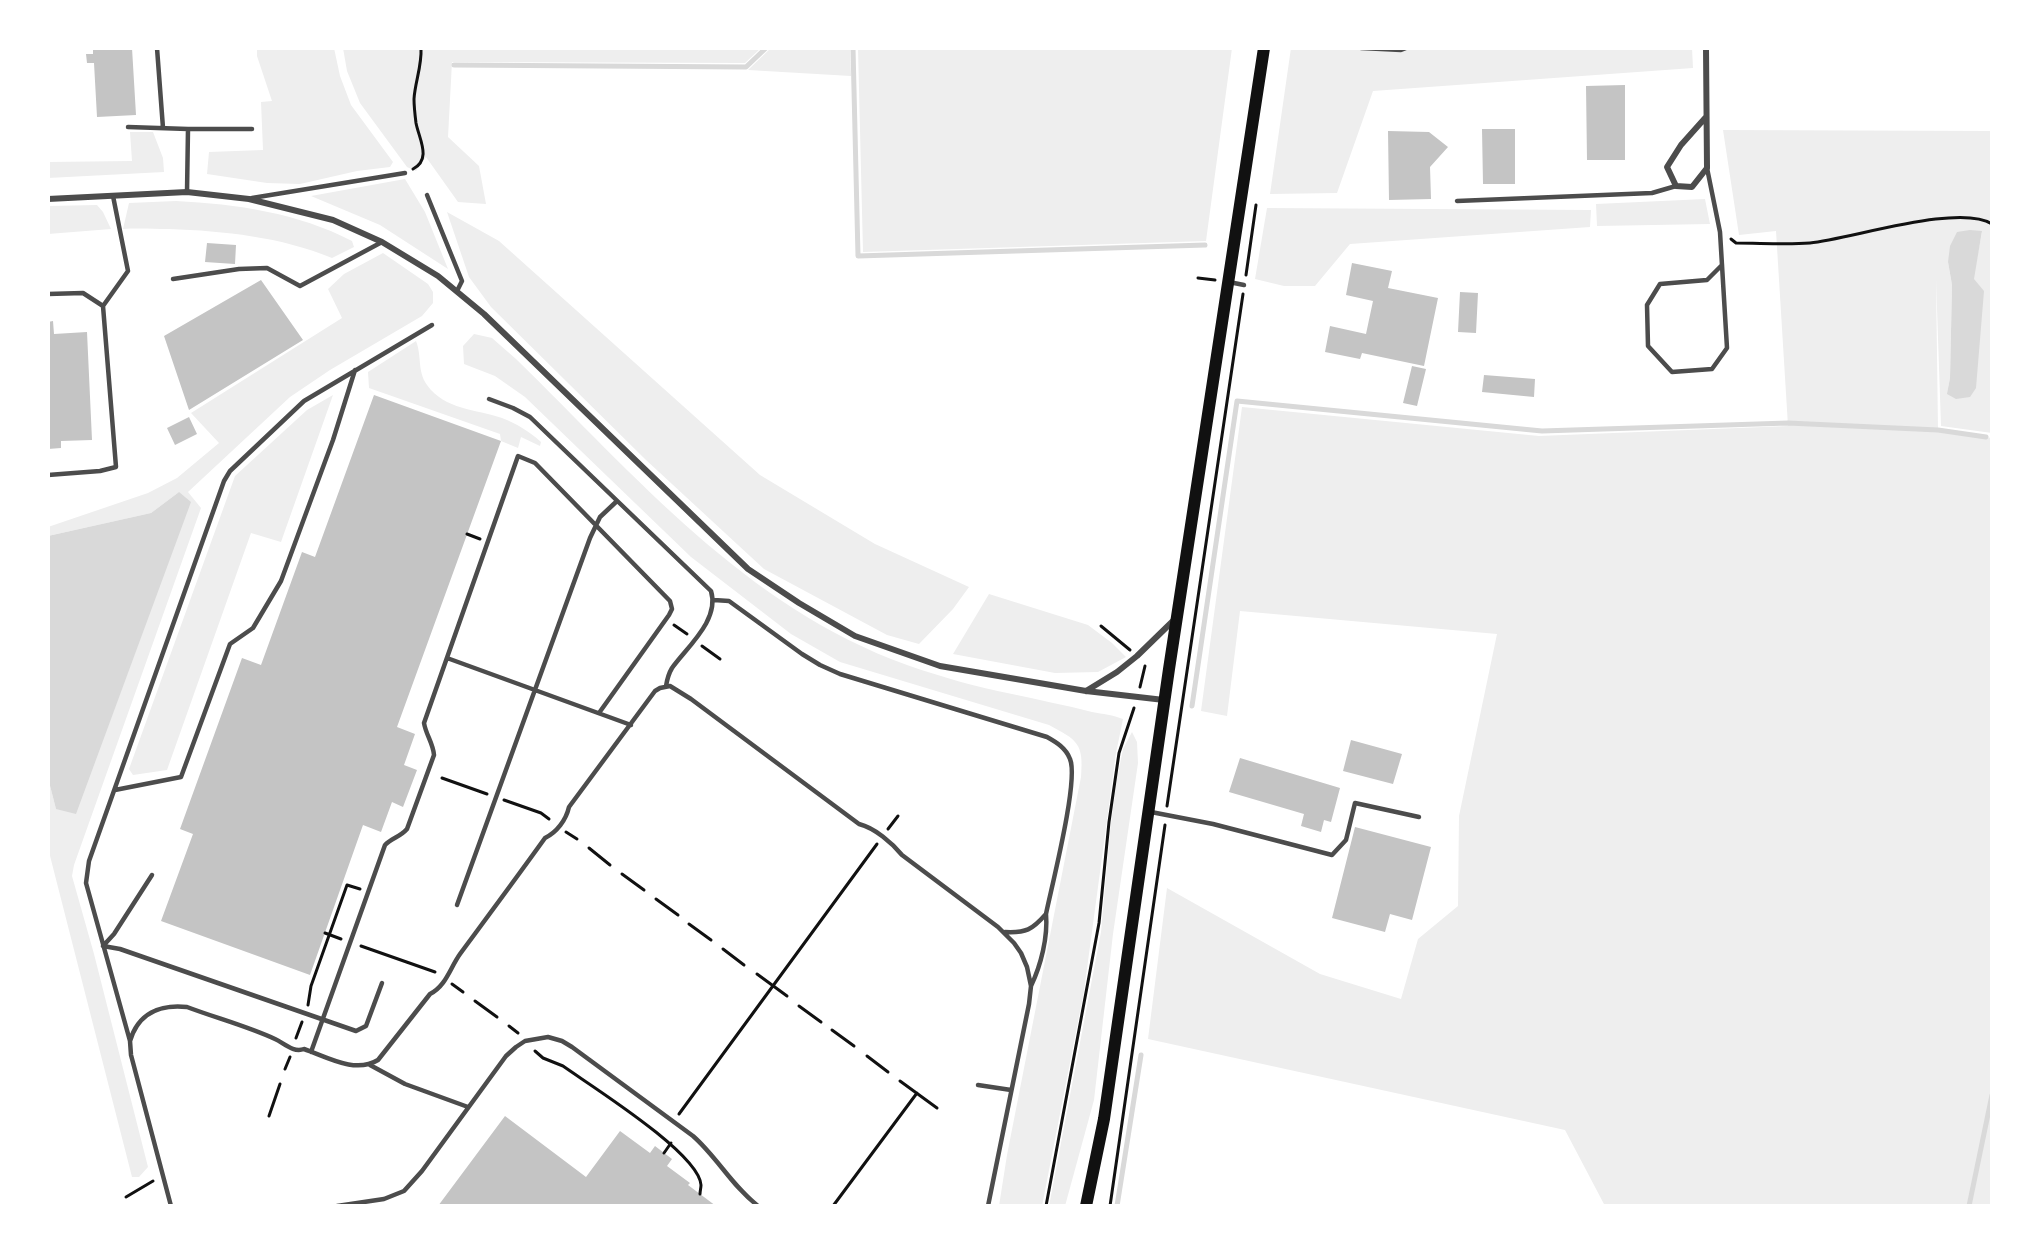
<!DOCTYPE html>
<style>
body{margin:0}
#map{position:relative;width:2040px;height:1254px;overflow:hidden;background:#fff;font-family:"IBM Plex Sans",sans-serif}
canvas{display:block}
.frame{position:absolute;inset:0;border:50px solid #fff;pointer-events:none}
</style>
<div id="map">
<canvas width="2040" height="1254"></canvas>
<div class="frame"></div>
</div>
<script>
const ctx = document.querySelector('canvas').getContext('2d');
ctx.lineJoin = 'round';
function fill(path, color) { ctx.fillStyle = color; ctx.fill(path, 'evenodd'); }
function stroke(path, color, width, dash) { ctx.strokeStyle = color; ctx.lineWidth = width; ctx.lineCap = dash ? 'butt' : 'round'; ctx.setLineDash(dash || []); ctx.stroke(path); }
const green = new Path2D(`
 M257,48H334L340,76L351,105L393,162L390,167L357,171L300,184L267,183L207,174L209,152L263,150L261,102L272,101L257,56Z
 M343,48H761L745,63L452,62L448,137L479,166L486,204L458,202L426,157L416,171L407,167L360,103L347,71Z
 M771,48H850L851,76L748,70Z
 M858,48H1232L1206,241L863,252Z
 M1291,48H1692L1693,68L1373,91L1337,193L1270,194Z
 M1992,48V433L1941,426L1936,279L1938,430L1992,438V1206H1605L1565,1130L1148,1039L1167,888L1320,974L1401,999L1418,939L1458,906L1459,816L1497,634L1240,611L1227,716L1201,711L1242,407L1539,436L1788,426L1776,231L1739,235L1723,130L1992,131ZM1982,232L1973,279L1947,394L1950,378L1952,285L1948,262Z
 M130,132H153L163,158L164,172L48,178V162L132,161Z
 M405,179L425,212L448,269L380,225L311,196Z
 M1705,199L1710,224L1597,226L1596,204Z
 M176,201C237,204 298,213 352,241L354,247L332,258C281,237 225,231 169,229C154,229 138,228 123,229L129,203Z
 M97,205L103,212L111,229L48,234V206Z
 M1267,208L1591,210L1590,227L1350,244L1315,286H1284L1255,279Z
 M447,212L499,241L760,475L875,544L969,587L953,609L919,644L887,635L764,569L646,460L491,307L469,277Z
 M383,253L428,284L433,292V303L422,316L330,370L290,397L188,492L201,508L74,865L72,876L94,954L148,1167L139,1177H132L48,848V778L56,809L179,492L151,513L48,536V527L148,493L177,478L219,443L191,413L342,318L328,289L344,274Z
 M474,334L492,338L516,359C636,476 744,606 907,665C941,677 977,687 1012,694C1039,700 1065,705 1092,712C1103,714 1113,715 1123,719L1116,753L1084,991L1042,1206H999L1007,1155L1081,777C1084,743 1077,740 1049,725L840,662L791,634L691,557L525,397L495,376L464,364L463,346Z
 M416,341C422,356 417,371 427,385C445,410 476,409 502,418C517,424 529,431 541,442L540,446L521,437L518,448L501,441L500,434L369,388L368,372Z
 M333,395L281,542L251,533L167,770L133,775L129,769L235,476L307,410Z
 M989,594L1088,625L1112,643L1126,657L1098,672L1055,673L953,654Z
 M1132,732L1137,742L1138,763L1113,934L1094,1100L1065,1206H1049L1101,932L1110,831L1117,779L1123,749Z`);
const water = new Path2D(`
 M1970,230L1982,231L1974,279L1984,291L1976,388L1970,397L1956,399L1947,394L1950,378L1952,285L1948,262L1950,246L1957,232Z
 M179,492L191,502L76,814L56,809L48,778V536L151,513Z`);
const stream = new Path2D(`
 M853,48L858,256L1205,245
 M454,65L746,67L766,48
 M1192,706L1237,401L1542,431L1788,423L1938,430L1986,437
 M1117,1206L1141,1055
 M1969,1206L1992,1095`);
const building = new Path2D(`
 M93,48H132L136,115L97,117L94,63H87L86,54H93Z
 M1625,85V160H1587L1586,86Z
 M1482,129H1515V184H1483Z
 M1388,131L1429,132L1448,147L1430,167L1431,199L1389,200Z
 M207,243L236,245L235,264L205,262Z
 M1352,263L1392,271L1388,288L1438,298L1424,366L1362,353L1360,359L1325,352L1330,326L1366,334L1373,301L1346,295Z
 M261,280L303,340L189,410L164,336Z
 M1460,292L1478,293L1476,333L1458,332Z
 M53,321L54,334L87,332L92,440L61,441V448L48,449V322Z
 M1412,366L1426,369L1417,406L1403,403Z
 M1484,375L1535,379L1534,397L1482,392Z
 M374,395L501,441L397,727L415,734L404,765L417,770L403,807L392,802L381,832L363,825L310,975L161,921L193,834L180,829L242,658L261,665L302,552L315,557Z
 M189,417L197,434L175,445L167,428Z
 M1351,740L1402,754L1393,784L1343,771Z
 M1240,758L1340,788L1331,822L1324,820L1321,832L1301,826L1304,814L1229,792Z
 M1355,827L1431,847L1412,920L1390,914L1385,932L1332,918Z
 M505,1116L586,1177L620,1131L650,1153L655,1146L672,1159L667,1166L690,1183L688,1185L716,1206H438Z`);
const path = new Path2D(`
 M413,169C432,159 419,139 416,123C415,115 414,107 414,99C415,82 422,66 421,48
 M1731,239L1736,243C1760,243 1786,245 1810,243C1851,239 1959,203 1992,224
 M1246,275L1256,205
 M1198,278L1215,280
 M467,534L480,539
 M674,625L687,634
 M1101,626L1130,650
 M702,646L720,659
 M1140,687L1145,666
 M442,778L487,794
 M504,800L541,813L549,819
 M1167,806L1243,294
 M888,829L898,816
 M566,832L577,839
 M589,848L610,865
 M622,874L644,890
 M656,899L678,915
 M689,924L711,940
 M325,933L341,939
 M361,946L435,972
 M723,949L744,965
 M757,974L787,996
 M452,984L463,992
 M475,1001L497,1017
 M308,1005L311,986L347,885L360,889
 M799,1006L821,1022
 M509,1026L518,1033
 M832,1030L854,1046
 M296,1038L302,1022
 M535,1051L543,1058L563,1066C591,1086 699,1153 701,1185C701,1188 700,1191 700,1194
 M867,1056L888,1072
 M285,1069L290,1057
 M900,1081L937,1108
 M679,1114L877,844
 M269,1116L280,1084
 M664,1153L671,1143
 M126,1197L153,1181
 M833,1206L917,1093
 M1046,1206L1099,923L1109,822L1119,753L1134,708
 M1110,1206L1165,825`);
const service = new Path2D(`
 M157,48L163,128
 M1361,48L1401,50L1406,48
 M128,127L188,129L187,192
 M188,129H252
 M1707,168L1720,232L1727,348L1712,369L1672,372L1648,346L1647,305L1660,284L1707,280L1722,265
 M427,195L462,281L457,291
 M252,198L405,173
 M1457,201L1652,193L1676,186
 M173,279L239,269L267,268L300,286L382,242
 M1229,282L1244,285
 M48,294L83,293L103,306L116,467L100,471L48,475
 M103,306L128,271L113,196
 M489,399L513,408L530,417L711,591C720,620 687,647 672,668C669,673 667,680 666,686
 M714,600L729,601L802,654L820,665L840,674L1047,737C1056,742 1066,748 1070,759C1079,780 1052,885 1046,914C1048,937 1041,965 1031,986
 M447,658L631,725
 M115,790L181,777L230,644L253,628L281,581L333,440L355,370
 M1151,812L1213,824L1332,855L1346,840L1355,803L1419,817
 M457,905L590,538L600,517L617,501
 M1005,932C1026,933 1032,930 1046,914
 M103,946L120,949L356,1031L366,1026L382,983
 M103,946L114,934L152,875
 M130,1041C138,1014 159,1004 187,1007C216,1018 247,1026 275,1039C284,1043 293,1053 304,1049C327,1057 355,1074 378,1060L430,994C446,986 450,968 460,954C488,916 517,877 545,838C557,832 566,820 569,807L655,691L660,688L670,686L691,699L859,824C875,828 892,843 902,855L998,927L1014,943L1021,953L1027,967L1031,986L1029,1004L988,1206
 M311,1052L385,845C392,838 400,837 407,829L434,755C433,743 426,735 424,723L518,456L535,463L670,601L672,609L669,615L599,713
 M370,1065L405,1084L468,1107
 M978,1085L1011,1090
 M171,1206L131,1055L130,1041L86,883L89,861L224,481L230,471L304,401L432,325
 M337,1206L384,1199L404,1191L422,1171L506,1056L516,1047L525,1041L548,1037L562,1041L572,1047L693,1136C717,1157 732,1186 758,1206`);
const minor = new Path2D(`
 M1706,117L1681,145L1667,167L1676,186L1692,187L1707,168L1706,48
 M48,199L187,192L249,199L333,220L382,242L438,276L484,314L748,569L799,603L855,636L940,666L1086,691L1164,700
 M1086,691L1117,672L1137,656L1175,619`);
const secondary = new Path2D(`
 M1086,1206L1104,1119L1169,669L1264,48`);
fill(green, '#eee');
fill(water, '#d9d9d9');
stroke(stream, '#d9d9d9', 5);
fill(building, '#c4c4c4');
stroke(path, '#111', 3);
stroke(service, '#4c4c4c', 4.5);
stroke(minor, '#4c4c4c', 6);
stroke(secondary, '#111', 12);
</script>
